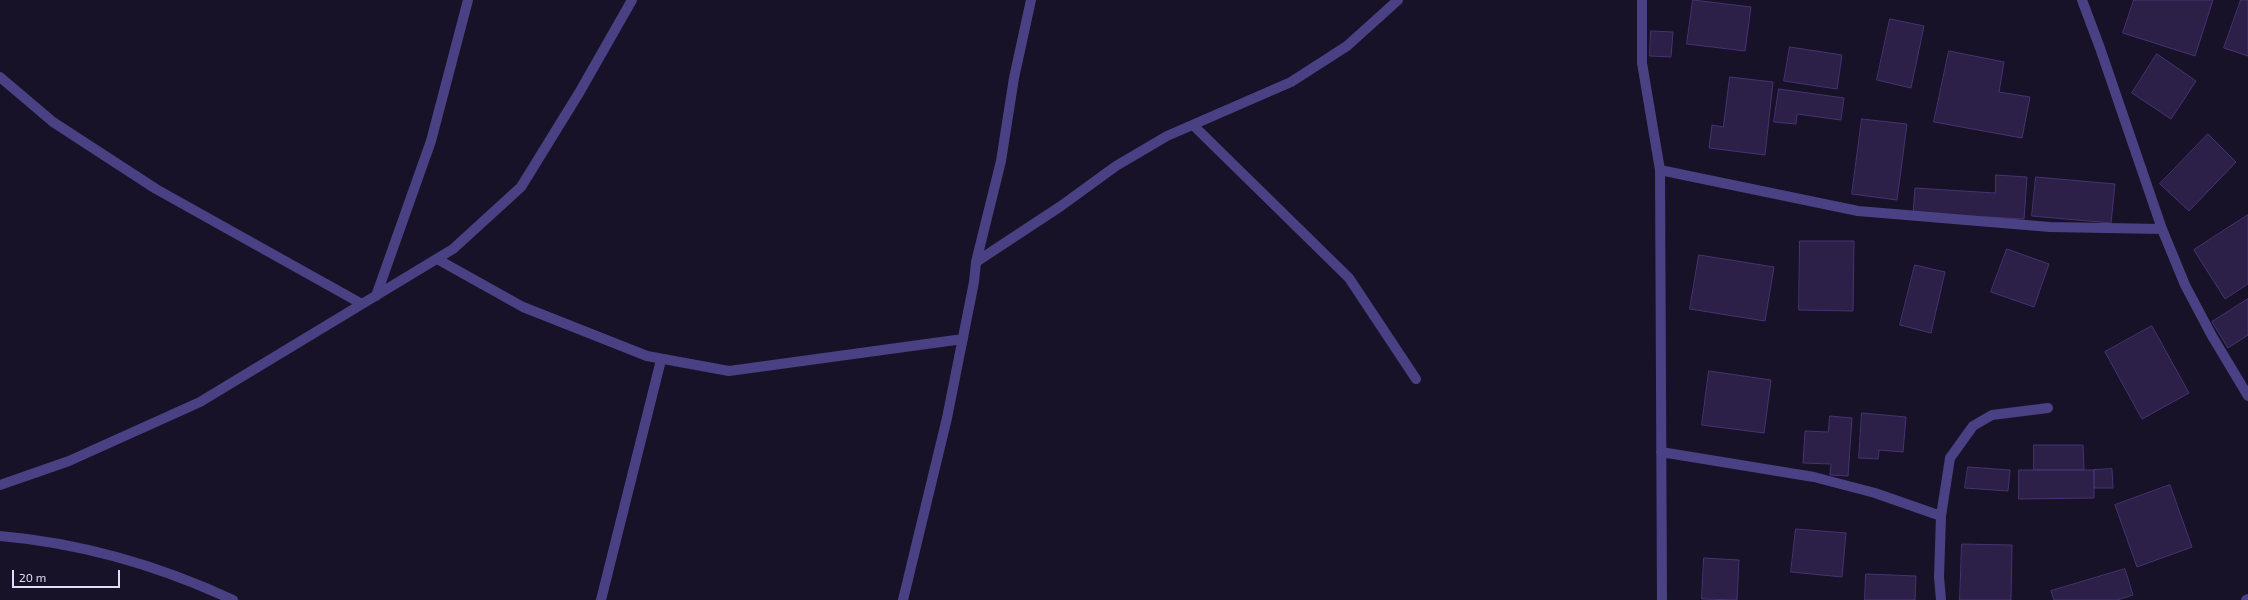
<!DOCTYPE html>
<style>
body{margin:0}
#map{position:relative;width:2248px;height:600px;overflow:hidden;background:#181228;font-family:"Exo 2",sans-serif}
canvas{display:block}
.scale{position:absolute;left:12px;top:570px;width:108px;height:18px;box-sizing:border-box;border:2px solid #e3dbfd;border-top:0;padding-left:5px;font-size:12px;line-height:14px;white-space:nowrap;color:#e3dbfd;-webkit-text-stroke:3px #181228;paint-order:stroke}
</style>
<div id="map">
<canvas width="2248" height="600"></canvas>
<div class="scale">20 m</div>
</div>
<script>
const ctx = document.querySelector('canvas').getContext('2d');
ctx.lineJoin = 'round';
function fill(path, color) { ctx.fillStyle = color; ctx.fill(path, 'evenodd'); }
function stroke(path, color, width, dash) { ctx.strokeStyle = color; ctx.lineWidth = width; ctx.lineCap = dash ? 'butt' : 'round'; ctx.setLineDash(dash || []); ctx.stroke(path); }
const building = new Path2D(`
 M1693,0L1751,7L1745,51L1687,44Z
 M2134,0H2213L2195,56L2123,33Z
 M2241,0H2248V56L2224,48Z
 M1890,19L1924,26L1911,88L1877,80Z
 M1651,31L1673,32L1671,57L1650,56Z
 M1790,47L1842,55L1837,89L1784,81Z
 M1949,51L2004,62L1999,92L2030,97L2022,138L1934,122Z
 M2157,54L2196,81L2171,119L2132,93Z
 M1730,77L1773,82L1765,155L1709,148L1712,125L1723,127Z
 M1779,89L1844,98L1841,120L1797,114L1796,124L1774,122Z
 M1862,119L1907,124L1897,200L1852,194Z
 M2208,134L2236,162L2189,211L2160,184Z
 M1996,175L2027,177L2024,219L1913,213L1915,188L1995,193Z
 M2036,177L2115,184L2111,223L2032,216Z
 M2248,215V284L2225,299L2194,250Z
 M1800,241H1854L1853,311L1799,310Z
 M2007,249L2049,264L2034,307L1991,292Z
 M1699,255L1774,267L1765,321L1690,309Z
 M1915,265L1945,272L1931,333L1900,325Z
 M2248,299V335L2228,348L2212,322Z
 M2152,326L2189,393L2142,419L2105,352Z
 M1709,371L1771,380L1764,433L1702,425Z
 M1862,413L1906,417L1903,452L1879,450L1878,459L1859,458Z
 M1830,416L1852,418L1848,476L1830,475L1831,464L1803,463L1805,431L1828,432Z
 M2034,445H2083L2084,470H2034Z
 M1968,467L2010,470L2008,491L1965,488Z
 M2112,469L2113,488H2094V470Z
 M2019,470H2094V498L2019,499Z
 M2170,485L2192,547L2137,567L2115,505Z
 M1796,529L1846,533L1842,577L1791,572Z
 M1962,544L2012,545L2011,600H1960Z
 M1704,558L1739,560L1737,600L1702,599Z
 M2125,569L2133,595L2117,600H2054L2051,591Z
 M1866,574L1916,576L1915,600H1865Z`);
const minor = new Path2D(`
 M1642,0V63L1660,170L1662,600
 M2082,0L2100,48L2162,229L2185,285L2212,336L2248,396
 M0,77L53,122L156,189L362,304
 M1194,126L1349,278L1416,379
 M1660,170L1858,211L2050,227L2162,229
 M437,259L523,307L647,356L729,371L963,339
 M976,262L1061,206L1116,166L1167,136L1291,82L1347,46L1398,0
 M376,296L431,141L468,0
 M1661,452L1814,477L1875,493L1941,516
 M0,485L69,461L200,402L453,249L521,187L579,93L632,0
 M0,536C80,543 160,566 233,600
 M601,600L661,360
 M903,600L947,418L974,282L976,262L1001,161L1014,78L1031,0
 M1941,600L1939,577L1941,516L1950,458L1973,426L1992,415L2048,408
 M2246,600L2248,599`);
fill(building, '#2c1f48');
stroke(building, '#463372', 1);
stroke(minor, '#4a4084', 10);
</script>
